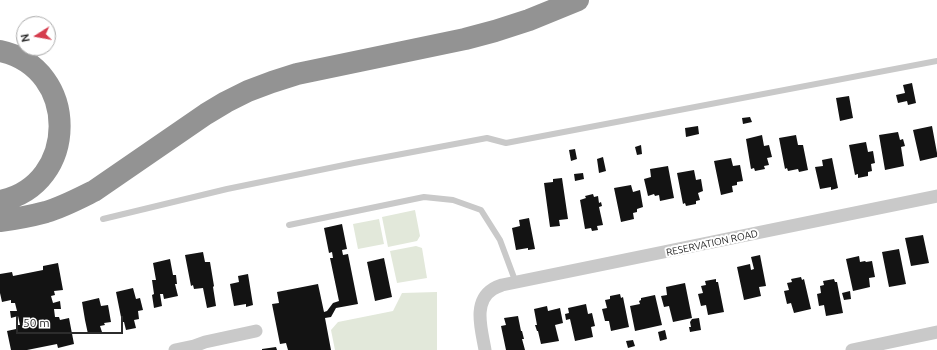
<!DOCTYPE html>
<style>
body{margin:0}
#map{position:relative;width:937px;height:350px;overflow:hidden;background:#fff;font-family:Ubuntu,sans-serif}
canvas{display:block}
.north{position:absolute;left:16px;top:16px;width:40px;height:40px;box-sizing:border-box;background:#fff;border:1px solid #ababab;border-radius:50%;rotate:259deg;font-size:11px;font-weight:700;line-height:16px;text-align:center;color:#2c2c2c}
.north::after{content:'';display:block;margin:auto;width:14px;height:18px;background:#d53c4d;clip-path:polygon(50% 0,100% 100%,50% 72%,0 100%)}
.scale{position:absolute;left:16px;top:316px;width:107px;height:18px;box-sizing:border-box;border:2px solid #2c2c2c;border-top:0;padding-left:5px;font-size:12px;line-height:14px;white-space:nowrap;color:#2c2c2c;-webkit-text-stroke:3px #fff;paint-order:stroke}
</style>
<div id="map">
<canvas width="937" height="350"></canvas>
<div class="north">N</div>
<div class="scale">50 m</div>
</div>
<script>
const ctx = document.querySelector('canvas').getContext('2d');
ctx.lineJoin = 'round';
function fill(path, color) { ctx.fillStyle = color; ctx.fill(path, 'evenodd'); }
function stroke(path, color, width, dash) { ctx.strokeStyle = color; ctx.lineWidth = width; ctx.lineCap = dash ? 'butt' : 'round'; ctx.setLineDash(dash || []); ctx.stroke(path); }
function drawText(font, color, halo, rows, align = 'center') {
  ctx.font = font + ' Ubuntu,sans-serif'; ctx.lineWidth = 4; ctx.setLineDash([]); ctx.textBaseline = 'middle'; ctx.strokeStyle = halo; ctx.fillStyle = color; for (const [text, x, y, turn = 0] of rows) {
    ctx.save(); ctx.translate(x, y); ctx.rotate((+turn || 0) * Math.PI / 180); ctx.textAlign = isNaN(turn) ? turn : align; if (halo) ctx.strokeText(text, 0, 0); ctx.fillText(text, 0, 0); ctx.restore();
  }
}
const green = new Path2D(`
 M415,210L420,236L417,241L388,247L382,217Z
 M379,219L384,244L358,249L353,224Z
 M416,246L422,248L427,278L397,283L390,251Z
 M437,292V350H335L331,330L338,322L393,311L402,293Z`);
const building = new Path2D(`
 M912,83L916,103L908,105L907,101L898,103L896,95L905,93L903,85Z
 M849,96L853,118L840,121L836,98Z
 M750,117L752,122L743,124L742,118Z
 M698,126L699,134L686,137L685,128Z
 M932,126L937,153V157L920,161L913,130Z
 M898,132L900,140L903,139L905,146L901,147L904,166L885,170L879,135Z
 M762,135L764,146L769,145L772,157L767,158L769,165L764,166L765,169L755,171L754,168L751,169L746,139Z
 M796,135L798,145H803L808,170L799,172L798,169L788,171L787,168L785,169L779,138Z
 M866,142L868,152L873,151L875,163L871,164L872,171L868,172V176L858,178V174L855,175L849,145Z
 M641,145L642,154L637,155L635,147Z
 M575,149L577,159L571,161L569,150Z
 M603,157L606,171L599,173L597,159Z
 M731,158L733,166L740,165L743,181L737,182V185L732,186L733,192L721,195L714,161Z
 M832,158L838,188L831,190V187L820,189L815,167L823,166L822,160Z
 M668,166L674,198L660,201L659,195L655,196L654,194L648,196L644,179L651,177L650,169Z
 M694,170L696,180L701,179L703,191L698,193L700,200L696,201V204L686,206L685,203L683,204L677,173Z
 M583,173L584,179L575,181L574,174Z
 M562,178L568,219L559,220L560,226L550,227L544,183L553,182V179Z
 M631,185L633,192L640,190L643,207L637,209V212L633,213L634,219L621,222L614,188Z
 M593,194L594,197L598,196L599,203L601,202L602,206L599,207L603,225L597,226L598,230L592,231L591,228L585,229L580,200L586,198L585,196Z
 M529,218L535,249L528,250V248L516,250L512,228L520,226L519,220Z
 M342,224L347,249L342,250L343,255L348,254L358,304L336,308L331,317L325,318L331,350H288L286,343L280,344L272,304L279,303L277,292L318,284L324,312L327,311L333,303L339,301L330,258H333L332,252L329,253L324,228Z
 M923,235L929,263L911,266L905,238Z
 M899,249L906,284L889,287L882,252Z
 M203,252L205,262H210L214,286L213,287L216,306L207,308L203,288L194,289L193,285L191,286L185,255Z
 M760,255L766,286L759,287L761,296L744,300L737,267L750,264L751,270L754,269L751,257Z
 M859,256L860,262L865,261L866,262L872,261L875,277L869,278L870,287L853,291L846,259Z
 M384,258L392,297L375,301L367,262Z
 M170,259L173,275H176L177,284H175L178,296L164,299L163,294H160L162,306L154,308L152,295L154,294L152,280H156L153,263Z
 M58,263L63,290L54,291L55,295L51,296L53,303L60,301L61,309H54L55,317H59L60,320L69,318L74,344L58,348L57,344L27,350H11L7,331L16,329V325H20L18,316L11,318L10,311H17L15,303H11V300L2,302L0,293V274L12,272L13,276L43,270V266Z
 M248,274L253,305L246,307V304L234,306L230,284L239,282L238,276Z
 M801,277L802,280L804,279L811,309L794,313L791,303L787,304L784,291L789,290L787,283L792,282L791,279Z
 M716,279V282H718L724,312L708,315L706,305L701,306L698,294L703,293L701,286L706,285L705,281Z
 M834,279L835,282H837L843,313L826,316L824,305L819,306L817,294L821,293L820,286L824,285L823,281Z
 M685,283L692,318L673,322L669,306L664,307L661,296L667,295L666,287Z
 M133,288L136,299L140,298L143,310L138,311L139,319L134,320L136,328L126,330L124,322H122L116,292Z
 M850,291L851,299L844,300L842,293Z
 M620,294L621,298L623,297L629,327L611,331L609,321H605L602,309L607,308L605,300L610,299V296Z
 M655,295L662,325L635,331L630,306L640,304L639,301L641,300V298Z
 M99,298L101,306L108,305L111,322L104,323L105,325L100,326L102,332L88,334L85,320L82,302Z
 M586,304L588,314L592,313L595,326L591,327L593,337L575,341L570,319L566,320L565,314L569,313L568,308Z
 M547,306L548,311L560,308L563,323L555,325L559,341L541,344L538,331H537L535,325H537L534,309Z
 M518,316L521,331H522L524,339H522L525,350H506L501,326L506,325L504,318Z
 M699,318L701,330L690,332L689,327H691L690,322L692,319Z
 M665,330L667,339L660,341L658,332Z
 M633,340L635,346L628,348L626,341Z
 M276,347L277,350H262V349Z`);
const lane = new Path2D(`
 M103,219L227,189L354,163L487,138L506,143L937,61
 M289,225L424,197L453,200L481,210L500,240L516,283`);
const street = new Path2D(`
 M175,350L194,346L205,342L256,331
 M485,350C482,331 472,302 493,289C496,287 499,286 502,285L937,196
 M852,350L937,332`);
const highway = new Path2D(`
 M0,51C80,68 79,185 0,201
 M0,221C15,219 31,216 46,212C63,207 78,199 94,191L206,114L226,102L248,91L272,82L297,74L465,39L495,31L529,20L578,0`);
const streetNames = [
 ["RESERVATION ROAD",712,243,-12]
];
fill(green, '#e2e8da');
fill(building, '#131313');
stroke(lane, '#c9c9c9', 6);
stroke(street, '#c9c9c9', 13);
stroke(highway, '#939393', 22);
drawText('10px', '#2c2c2c', '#fff', streetNames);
</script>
